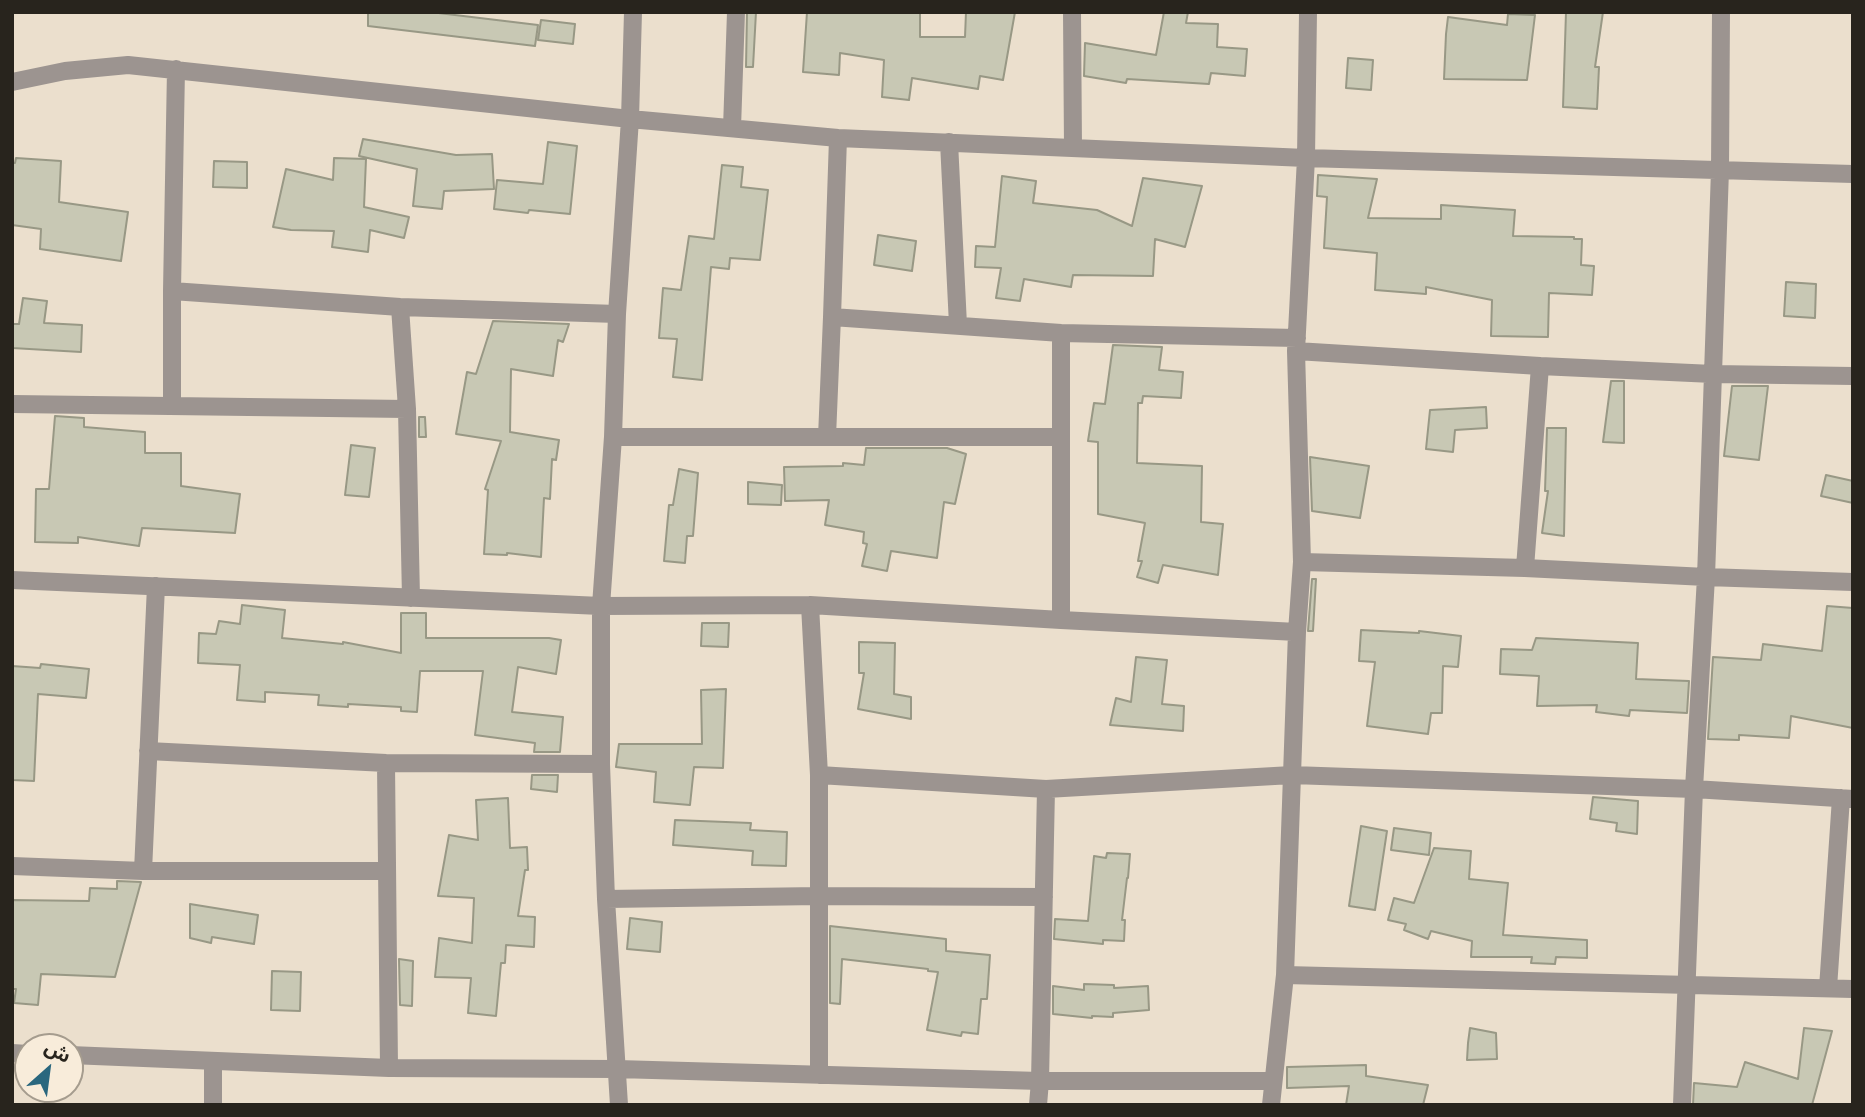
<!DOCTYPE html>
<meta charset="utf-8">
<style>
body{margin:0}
#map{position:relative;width:1865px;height:1117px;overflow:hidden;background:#ebdfcd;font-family:"Open Sans","Noto Sans Arabic",sans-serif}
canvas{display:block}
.frame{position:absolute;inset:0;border:14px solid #28241d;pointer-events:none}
.north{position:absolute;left:14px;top:1033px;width:70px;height:70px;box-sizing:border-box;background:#f8ecda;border:2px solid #a59c8e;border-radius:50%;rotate:28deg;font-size:19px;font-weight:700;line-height:28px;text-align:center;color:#28241d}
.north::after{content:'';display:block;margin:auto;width:24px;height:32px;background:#2a677e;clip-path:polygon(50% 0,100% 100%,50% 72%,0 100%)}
</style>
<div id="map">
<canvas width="1865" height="1117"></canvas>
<div class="frame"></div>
<div class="north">ش</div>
</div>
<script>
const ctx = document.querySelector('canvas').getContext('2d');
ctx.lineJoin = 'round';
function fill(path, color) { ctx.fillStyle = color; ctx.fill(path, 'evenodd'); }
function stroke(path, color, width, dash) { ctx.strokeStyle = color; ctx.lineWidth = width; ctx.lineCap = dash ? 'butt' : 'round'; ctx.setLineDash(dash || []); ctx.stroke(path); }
const building = new Path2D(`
 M368,12H430L538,25L535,46L368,26Z
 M747,12H756L753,67H746Z
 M807,12H920V37H965L966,12H1015L1003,80L980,76L978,89L912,78L909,100L882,97L884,60L840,53L839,75L803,72Z
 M1164,12H1188L1186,23L1218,24L1217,47L1247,49L1245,76L1211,73L1209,84L1127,79L1126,83L1084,76L1085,43L1156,55Z
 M1566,12H1603L1595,67H1599L1597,109L1563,107Z
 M1508,14L1535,15L1527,80L1444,79L1446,34L1448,17L1507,25Z
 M541,20L575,24L573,44L538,40Z
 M1348,58L1373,60L1371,90L1346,88Z
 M363,139L456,155L492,154L494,189L444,191L442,209L413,206L417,169L359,156Z
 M548,142L577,146L570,214L529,210L528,213L494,209L497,180L543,184Z
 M16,158L61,161L59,202L128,212L121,261L40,249L41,229L12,225V163H15Z
 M334,158L366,159L364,207L409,217L404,238L370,230L368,252L332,247L334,231L291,230L273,227L286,169L333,180Z
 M214,161L247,162V188L213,187Z
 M722,165L743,167L741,187L768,190L760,260L730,258L729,269L711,267L702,380L673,377L677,339L659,338L663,288L681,290L689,236L714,239Z
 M1318,175L1377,179L1368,218L1441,219V205L1515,210L1513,236L1574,237V239H1582L1581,265L1594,266L1592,295L1549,293L1548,337L1491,336L1492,300L1426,287V294L1375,290L1377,253L1324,248L1327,197L1317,196Z
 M1002,176L1036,181L1033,203L1097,210L1132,226L1143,178L1202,186L1185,247L1155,239L1153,276L1073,275L1071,287L1024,279L1020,301L996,298L1001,268L975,267L976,246L995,247Z
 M878,235L916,241L912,271L874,265Z
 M1786,282L1816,284L1815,318L1784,316Z
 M23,298L47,301L44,323L82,325L81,352L12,348V324H19Z
 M493,321L569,324L563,342L558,340L553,376L511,369L510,432L559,440L556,460L552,459L550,499L544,498L541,557L507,553V555L484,554L488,490L485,489L501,441L456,434L467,372L476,374Z
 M1113,345L1162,347L1159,370L1183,372L1181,398L1143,396L1142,403H1138L1137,463L1202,466L1201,522L1223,524L1218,575L1163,565L1158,583L1137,577L1142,561H1138L1145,523L1098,514V442L1088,441L1094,403L1105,404Z
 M1611,381H1624V443L1603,442Z
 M1732,386H1768L1759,460L1724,456Z
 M1486,407L1487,428L1455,430L1453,452L1426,449L1430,410Z
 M55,416L84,418V427L145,432V453H181V486L240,494L235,533L142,528L139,546L78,537V543L35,542L36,489H49Z
 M419,417H425L426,437H419Z
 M1547,428H1566L1564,536L1542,533L1548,491H1545Z
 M351,445L375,448L369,497L345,495Z
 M866,448H947L966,454L955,504L944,502L937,558L891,551L887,571L862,566L867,544L863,543L864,532L825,525L829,500L785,501L784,467L843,466V463L864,465Z
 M1310,457L1369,466L1360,518L1312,511Z
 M679,469L698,473L693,536H687L685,563L664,561L669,505H673Z
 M1826,475L1853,481V503L1821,496Z
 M748,482L782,485L781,505L748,504Z
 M1312,579H1316L1313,631H1308Z
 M242,605L285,610L282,638L343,644V642L401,653V613H426V638H549L561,640L556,674L518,667L512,712L563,717L560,752H534L535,743L475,735L483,671H420L417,712L401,711V707L348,704V707L318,705L319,695L265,692V702L237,700L240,665L198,663L199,633L216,634L219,621L240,624Z
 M1827,606L1853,608V728L1791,716L1789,738L1739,735V740L1708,739L1713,657L1761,660L1763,644L1822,651Z
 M702,623H729L728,647L701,646Z
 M1361,630L1419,633V631L1461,636L1458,667L1443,666L1442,713H1431L1428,734L1367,726L1375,662L1359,661Z
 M1536,638L1638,643L1636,679L1689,681L1687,713L1630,710L1629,716L1596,712L1597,705L1537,706L1539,676L1500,674L1501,649L1532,650Z
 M859,642L895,643L894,694L911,697V719L858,709L864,673H859Z
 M1136,657L1167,660L1162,704L1184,706L1183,731L1110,725L1116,698L1131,702Z
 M41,664L89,669L86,698L38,694L34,781L12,780V666L40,668Z
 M726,689L723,768L694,767L690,805L654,802L656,772L616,767L619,744H702L701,690Z
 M532,775H558L557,792L531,789Z
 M1593,797L1638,801L1637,834L1616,831L1617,823L1590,819Z
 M508,798L510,848L527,847L528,870H525L518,916L535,917L534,947L506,945L505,963H501L496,1016L468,1013L471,978L435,977L439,938L472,943L474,898L438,896L449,835L478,840L476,800Z
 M675,820L751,823L750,830L787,832L786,866L752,865L753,851L673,845Z
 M1361,826L1387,831L1375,910L1349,906Z
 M1394,828L1431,833L1429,855L1391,850Z
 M1434,848L1471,851L1469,879L1508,883L1503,935L1587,940V958L1556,957L1555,964L1531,963L1532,957H1471L1472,941L1431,931L1428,939L1404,930L1406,924L1388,920L1394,898L1414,903Z
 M1107,853L1130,854L1128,878H1127L1122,920H1125L1124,941L1103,940V944L1054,939L1055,919L1088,921L1094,856L1106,858Z
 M117,881L141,882L115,977L41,974L38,1005L14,1003L16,989H12V900L89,901L90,888L117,889Z
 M190,904L258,915L254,944L212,937L211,943L190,938Z
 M630,918L662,922L660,952L627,949Z
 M830,926L946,939V951L990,955L987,999H981L978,1034L962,1032L961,1036L927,1030L938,972L928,971V969L842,959L840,1004L830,1003Z
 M399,959L413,961L412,1006L400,1005Z
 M272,971L301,972L300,1011L271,1010Z
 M1084,984L1114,985V988L1148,986L1149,1010L1113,1013V1017L1092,1016V1018L1053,1014V986L1084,990Z
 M1470,1028L1496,1033L1497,1059L1467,1060L1468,1043Z
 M1804,1028L1832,1031L1812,1105H1693L1694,1083L1737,1087L1745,1062L1798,1079Z
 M1366,1065V1076L1428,1085L1423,1105H1346L1349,1086L1287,1088V1067Z`);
const minor = new Path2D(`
 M1072,12L1073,148
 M12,82L65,71L128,65L630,119L838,138L1306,158L1853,174
 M732,128L736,12
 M949,142L958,325
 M172,291L400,307L617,314
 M400,307L407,409L411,598
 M832,317L1061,333L1297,338
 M1061,333V620
 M1296,351L1540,366L1713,374L1853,376
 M12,404L407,409
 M172,406V291L176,69
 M613,437H1061
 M827,437L832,317L838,138
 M1302,562L1525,568L1706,577L1853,582
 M1525,568L1540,366
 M12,580L601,606L810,605L1061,620L1297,632
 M810,605L819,775V1075
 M148,751L386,763L601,764
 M386,763L389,1068
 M819,775L1046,789L1292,775L1694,789L1853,799
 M12,866L143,871H386
 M143,871L156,586
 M606,899L819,896L1044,897
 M1285,975L1853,989
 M1828,988L1841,798
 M12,1053L28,1054
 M70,1055L389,1068L617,1069L1040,1081H1273
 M213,1061V1105
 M619,1105L606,899L601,764V606L613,437L617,314L630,119L633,12
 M1038,1105L1040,1081L1046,789
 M1271,1105L1285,975L1297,632L1302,562L1296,351L1306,158L1308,12
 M1682,1105L1694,789L1706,577L1720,170L1721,12`);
fill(building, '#c8c8b4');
stroke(building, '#989885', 2);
stroke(minor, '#9c9490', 18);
</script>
